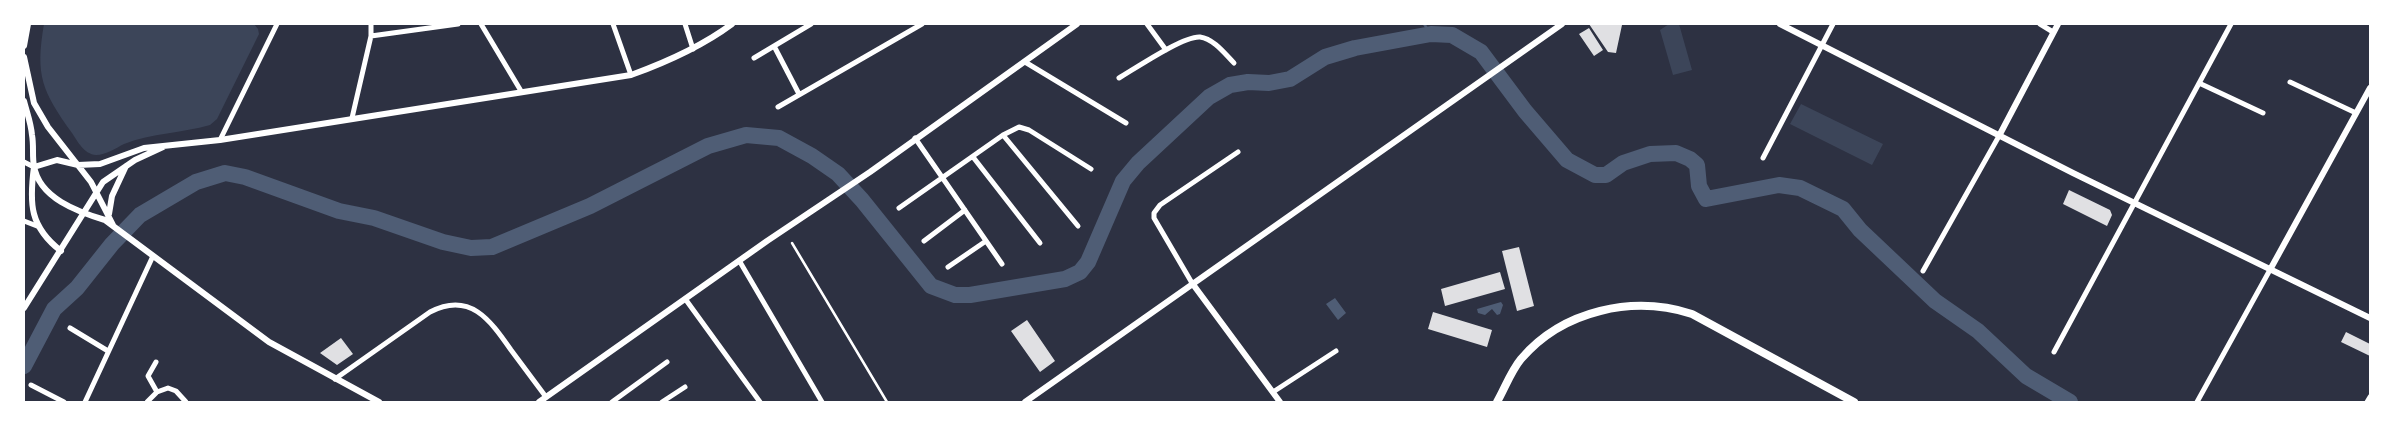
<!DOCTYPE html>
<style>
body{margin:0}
#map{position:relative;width:2394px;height:426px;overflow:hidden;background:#2d3142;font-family:"Times New Roman",serif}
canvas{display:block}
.frame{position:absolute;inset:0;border:25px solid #fff;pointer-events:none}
</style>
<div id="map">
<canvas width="2394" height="426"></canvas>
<div class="frame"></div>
</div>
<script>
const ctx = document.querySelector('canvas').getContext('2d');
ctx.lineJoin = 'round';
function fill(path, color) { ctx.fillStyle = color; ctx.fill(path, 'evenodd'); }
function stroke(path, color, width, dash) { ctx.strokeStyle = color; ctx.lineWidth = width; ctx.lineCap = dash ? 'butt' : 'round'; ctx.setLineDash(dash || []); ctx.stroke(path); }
const green = new Path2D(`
 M44,24H254L258,29L259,34L217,119L210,125C182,133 152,133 124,144C116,148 106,155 96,155C84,154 78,142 72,133C42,91 35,76 44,24Z
 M1669,24H1679L1692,70L1673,75L1660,30Z
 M1801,104L1883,144L1872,165L1790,124Z`);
const water = new Path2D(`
 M1335,298L1346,313L1338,320L1326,304Z
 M1501,302L1503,305L1500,314L1497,315L1492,309L1485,315L1478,313L1477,309Z`);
const stream = new Path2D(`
 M1424,24L1431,34`);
const river = new Path2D(`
 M24,366L54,309L77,288L112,244L140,215L196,182L225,173L245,177L339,211L374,218L443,242L471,248L492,247L590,206L708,146L746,135L779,138L812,156L838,174L862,200L931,286L955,295H970L1065,279L1080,272L1088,262L1123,181L1138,163L1209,97L1230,85L1248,82L1269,83L1290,79L1325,57L1355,48L1431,34L1452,35L1481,52L1525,111L1567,160L1595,175H1606L1623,163L1650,154L1676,153L1690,159L1697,165L1699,186L1706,199L1779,185L1800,188L1843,209L1860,230L1935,301L1978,331L2026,376L2070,402`);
const building = new Path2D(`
 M1589,24L1622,25L1616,53L1608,52Z
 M1589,28L1603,50L1594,56L1579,34Z
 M2069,190L2110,210L2112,215L2107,226L2063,204Z
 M1519,247L1534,306L1517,311L1502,251Z
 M1500,272L1505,289L1445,306L1441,289Z
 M1433,312L1492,330L1487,347L1428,329Z
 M1027,320L1055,361L1040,372L1011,331Z
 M2346,332L2370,344V356L2341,342Z
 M341,338L353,354L337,365L320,353Z`);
const service = new Path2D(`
 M792,243L887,402`);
const minor = new Path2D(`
 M481,24L521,91
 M613,24L631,75
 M685,24L693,49
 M1147,24L1166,50
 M2040,24L2053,32
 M371,36L458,24
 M774,46L799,94
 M754,58L811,24
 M1025,62L1126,123
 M1119,78C1136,68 1183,36 1200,37C1214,39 1225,54 1234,63
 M2290,82L2356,113
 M2199,83L2263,113
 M778,107L922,24
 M352,118L371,36V24
 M1003,135L1078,226
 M915,138L1002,264
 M220,140L277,24
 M973,157L1040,243
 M1763,158L1833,24
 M24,162L34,167
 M899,208L1003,135L1019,127L1029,130L1091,169
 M24,221L37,226
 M924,241L965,210
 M740,262L822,402
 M948,267L986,241
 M1923,271L1999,136
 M1192,283L1154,218V213L1160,205L1238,152
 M686,300L760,402
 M70,328L108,351
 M2054,352L2231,24
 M156,362L148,376L157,392
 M335,379L430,312C470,291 490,320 511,350C523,366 534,381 546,397
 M31,385L64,402
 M1273,392L1336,351
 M85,402L153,256
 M147,402L157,392L168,388L176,391L186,402
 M612,402L667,362
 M662,402L685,387
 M2197,402L2271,268
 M2367,402L2370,397`);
const tertiary = new Path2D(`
 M1780,24L2073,173L2370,318
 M24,46L28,24
 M24,57L34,103L48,127L91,182L113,225
 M24,101C27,113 31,123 32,135C34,146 32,156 34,166C39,198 78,212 105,220L269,342L379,402
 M1999,136L2058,24
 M109,214L112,196L126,166
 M61,251C30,227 29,204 34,167L57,160L78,165L100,164L144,148L220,140L631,75C667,62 701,47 732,24
 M2271,268L2370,88
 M1192,283L1280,402
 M24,308L103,182L135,160L163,147
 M539,402L767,241L870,172L1077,24
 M1025,402L1562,24`);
const secondary = new Path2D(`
 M1497,402C1505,388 1511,371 1521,359C1563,310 1633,295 1692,314L1854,402`);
fill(green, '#3c4559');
fill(water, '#4f5d75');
stroke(stream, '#4f5d75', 2.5);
stroke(river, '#4f5d75', 16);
fill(building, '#e0e0e3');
stroke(service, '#fff', 2.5);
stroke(minor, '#fff', 5);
stroke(tertiary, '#fff', 6);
stroke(secondary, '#fff', 8);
</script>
